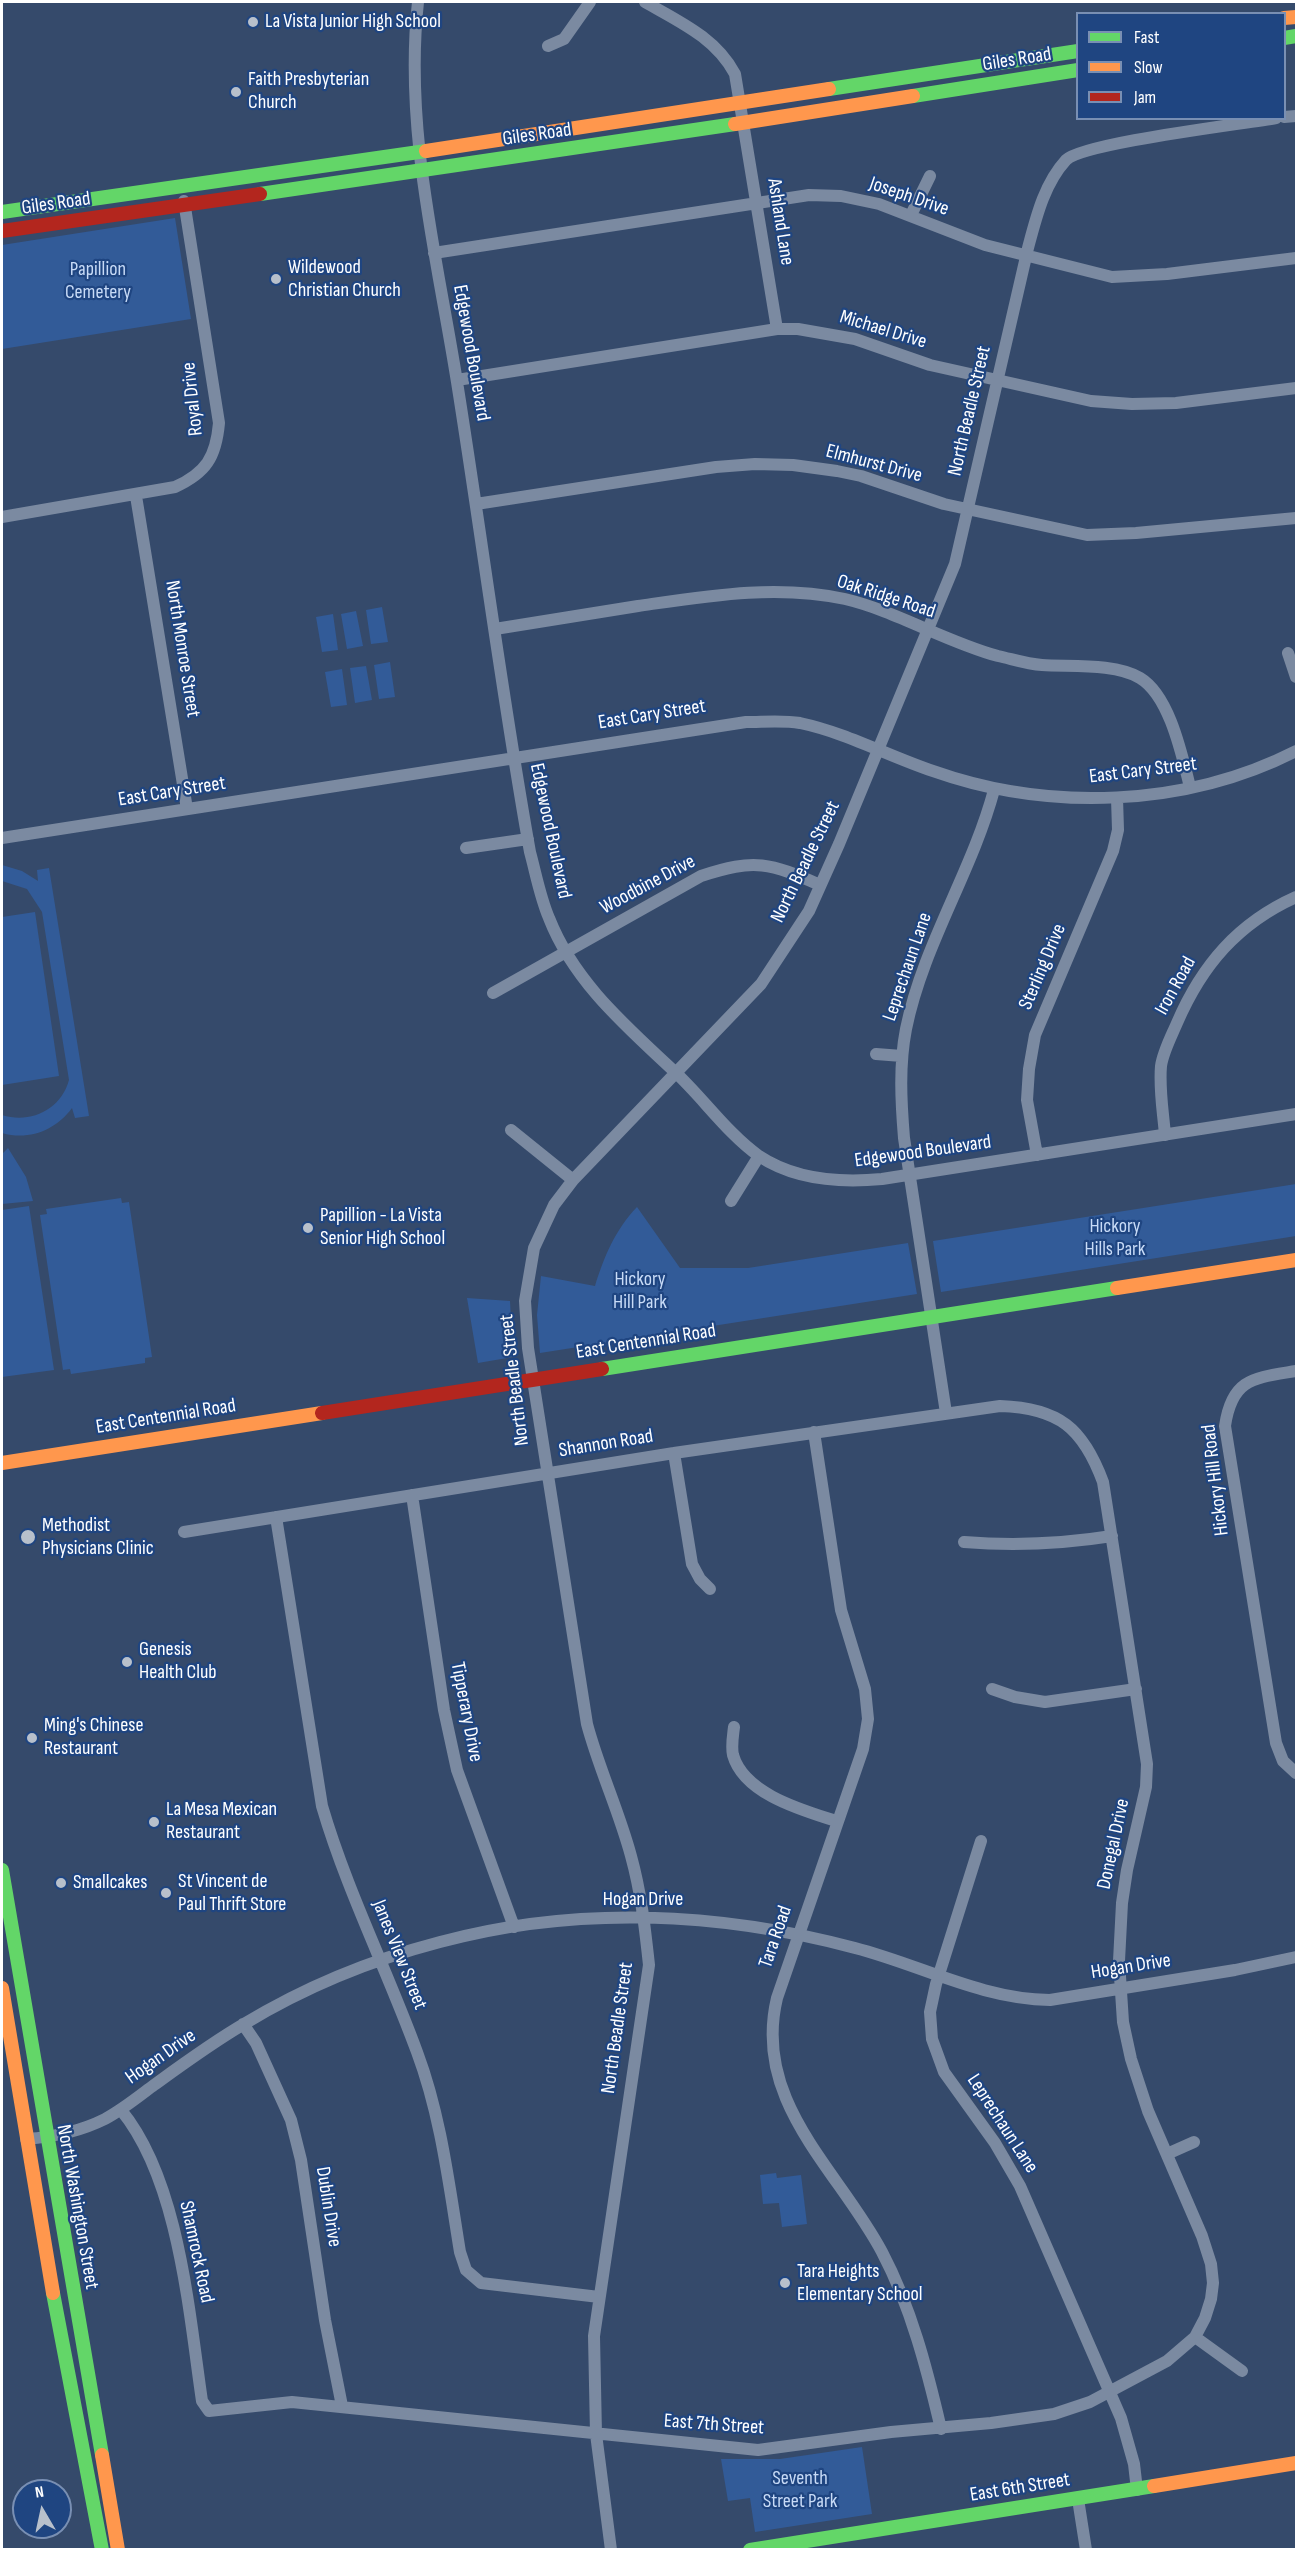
<!DOCTYPE html>
<style>
body{margin:0}
#map{position:relative;width:1298px;height:2551px;overflow:hidden;background:#354a6b;font-family:"Sofia Sans Condensed",sans-serif}
canvas{display:block}
.frame{position:absolute;inset:0;border:3px solid #fff;pointer-events:none}
.legend{position:absolute;left:1076px;top:12px;width:210px;height:108px;box-sizing:border-box;background:#1f4581;border:2px solid #798fb3;margin:0;padding:8px 10px;list-style:none;font-size:18px;color:#fff}
.legend li{display:flex;align-items:center;gap:12px;height:30px}
.legend b{width:30px;border:2px solid #798fb3}
.north{position:absolute;left:12px;top:2479px;width:60px;height:60px;box-sizing:border-box;background:#1f4581;border:2px solid #798fb3;border-radius:50%;rotate:351deg;font-size:16px;font-weight:700;line-height:24px;text-align:center;color:#fff}
.north::after{content:'';display:block;margin:auto;width:21px;height:27px;background:#b8c0cb;clip-path:polygon(50% 0,100% 100%,50% 72%,0 100%)}
</style>
<div id="map">
<canvas width="1298" height="2551"></canvas>
<div class="frame"></div>
<ul class="legend">
<li><b style="height:8px;background:#63d668"></b>Fast</li>
<li><b style="height:8px;background:#ff974d"></b>Slow</li>
<li><b style="height:8px;background:#b3261e"></b>Jam</li>
</ul>
<div class="north">N</div>
</div>
<script>
const ctx = document.querySelector('canvas').getContext('2d');
ctx.lineJoin = 'round';
function fill(path, color) { ctx.fillStyle = color; ctx.fill(path, 'evenodd'); }
function stroke(path, color, width, dash) { ctx.strokeStyle = color; ctx.lineWidth = width; ctx.lineCap = dash ? 'butt' : 'round'; ctx.setLineDash(dash || []); ctx.stroke(path); }
function drawText(font, color, halo, rows, align = 'center') {
  ctx.font = font + ' "Sofia Sans Condensed",sans-serif'; ctx.lineWidth = 4.5; ctx.setLineDash([]); ctx.textBaseline = 'middle'; ctx.strokeStyle = halo; ctx.fillStyle = color; for (const [text, x, y, turn = 0] of rows) {
    ctx.save(); ctx.translate(x, y); ctx.rotate((+turn || 0) * Math.PI / 180); ctx.textAlign = isNaN(turn) ? turn : align; if (halo) ctx.strokeText(text, 0, 0); ctx.fillText(text, 0, 0); ctx.restore();
  }
}
const green = new Path2D(`
 M175,218L191,319L2,349V245Z
 M382,607L388,642L371,644L366,610Z
 M356,611L363,646L347,649L341,614Z
 M333,614L338,650L322,652L316,617Z
 M390,662L395,697L379,699L374,665Z
 M366,666L372,700L355,703L350,668Z
 M342,669L347,705L331,707L325,672Z
 M2,865L22,871L38,881L37,870L49,868L89,1116L75,1118L72,1108C56,1130 29,1141 2,1133V1115C30,1124 61,1110 69,1080L42,912L27,889L2,881Z
 M35,912L59,1076L2,1085V917Z
 M8,1148L26,1177L33,1201L2,1204V1154Z
 M1296,1184V1236L941,1292L933,1241Z
 M121,1198L122,1203L129,1202L152,1357L145,1358V1363L71,1374L70,1369L63,1370L40,1215L47,1214L46,1209Z
 M29,1206L54,1370L2,1377V1210Z
 M637,1207L680,1268H748L908,1243L917,1294L540,1353L537,1315L541,1276L595,1286C604,1257 615,1230 637,1207Z
 M467,1298L510,1301L513,1357L478,1363Z
 M776,2173L777,2178L801,2175L807,2224L782,2227L779,2203L763,2204L760,2175Z
 M862,2447L872,2514L755,2532L750,2498L728,2501L721,2459H780Z`);
const street = new Path2D(`
 M418,2C404,130 437,256 457,382C482,539 502,696 530,852C536,874 540,897 549,918C574,982 626,1026 675,1072C703,1098 727,1133 759,1156C795,1180 840,1183 882,1179L1296,1114
 M645,2C680,22 716,38 735,74L777,329
 M548,46L564,39L590,2
 M1284,117L1296,116
 M911,215L930,176
 M434,253L809,195L841,196L879,204L985,245L1112,277L1167,274L1296,258
 M457,380L777,329H798L855,339L930,365L1091,401L1132,404L1176,403L1296,388
 M136,496L187,809
 M476,504L716,467L755,464L793,465L837,471L861,476L944,504L1087,535L1136,533L1296,518
 M2,517L175,487C206,473 216,457 219,423L184,201
 M495,629C543,621 591,614 638,606C707,596 776,584 845,599C896,611 946,642 998,656C1012,659 1027,664 1042,665C1070,667 1115,663 1140,678C1170,696 1182,756 1190,787
 M1288,653L1296,677
 M2,838L746,722C763,722 783,720 800,723C847,733 888,756 933,771C1049,812 1186,807 1296,751
 M466,848L528,839
 M493,993L701,876C755,858 770,863 820,885
 M876,1054L902,1056
 M511,1130L573,1180
 M1165,1135C1163,1111 1159,1089 1161,1066C1163,1052 1171,1037 1177,1023C1202,965 1238,923 1296,897
 M1037,1155L1027,1100L1029,1069L1035,1035L1113,851L1118,830L1117,798
 M731,1201L759,1156
 M1296,1371C1254,1378 1232,1378 1225,1426L1276,1743L1283,1761L1296,1773
 M946,1413L904,1138C901,1101 899,1065 906,1029C923,945 972,872 994,790
 M814,1432L841,1610L865,1689L868,1719L863,1749L777,1998C752,2102 838,2169 882,2252C911,2307 927,2369 941,2429
 M674,1453L692,1564L700,1579L710,1589
 M412,1495L444,1710L457,1770L514,1927
 M276,1517L322,1806C347,1891 387,1970 417,2052C441,2116 449,2185 460,2252L466,2270L481,2283L599,2297
 M184,1532L674,1453L1000,1406C1059,1408 1083,1428 1103,1482L1147,1764L1146,1787L1127,1870L1122,1903L1119,1961L1123,2022L1131,2059L1148,2111L1202,2236L1211,2264L1213,2283L1211,2299L1205,2318L1195,2337L1167,2361L1090,2402L1054,2414L991,2423L891,2432L758,2450L292,2402L209,2411
 M964,1542C1015,1546 1062,1544 1112,1536
 M992,1689L1015,1697L1045,1702L1136,1689
 M734,1727C733,1736 731,1746 733,1755C744,1794 802,1810 836,1821
 M981,1841L936,1984L930,2012L932,2039L944,2072L995,2143L1020,2186L1121,2418L1134,2464L1137,2490
 M243,2024L256,2043L291,2120L301,2160L325,2320L342,2406
 M121,2110C179,2180 189,2313 202,2401L209,2411
 M26,2139C54,2137 79,2132 105,2119C122,2110 138,2097 154,2085C183,2064 213,2042 244,2024C305,1987 371,1960 440,1942C577,1905 720,1912 855,1948C921,1965 981,1999 1050,2000L1235,1970L1296,1957
 M1167,2154L1194,2142
 M1195,2337L1242,2371
 M1078,2499L1086,2550
 M611,2550L596,2434L594,2336L649,1965C645,1928 641,1892 631,1856C619,1811 599,1769 587,1724L528,1348L525,1301L534,1248L554,1205L573,1180L761,984L809,911L839,844L955,564L1028,248C1036,218 1044,184 1066,160C1083,143 1243,124 1276,118`);
const fast = new Path2D(`
 M1284,38L1296,36
 M829,89L1078,51
 M913,96L1078,70
 M260,194L735,124
 M2,212L426,151
 M602,1369L1117,1288
 M2,1870L102,2455
 M53,2293L102,2550
 M750,2550L1154,2486`);
const slow = new Path2D(`
 M1284,18L1296,17
 M735,124L913,96
 M426,151L829,89
 M1117,1288L1296,1260
 M2,1463L322,1413
 M2,1988L53,2293
 M102,2455L118,2550
 M1154,2486L1296,2463`);
const jam = new Path2D(`
 M2,231L260,194
 M322,1413L602,1369`);
const markers = [
 [253,22,6,"#b8c0cb"],
 [236,92,6,"#b8c0cb"],
 [276,279,6,"#b8c0cb"],
 [308,1228,6,"#b8c0cb"],
 [28,1537,8,"#b8c0cb"],
 [127,1662,6,"#b8c0cb"],
 [32,1738,6,"#b8c0cb"],
 [154,1822,6,"#b8c0cb"],
 [61,1883,6,"#b8c0cb"],
 [166,1893,6,"#b8c0cb"],
 [785,2283,6,"#b8c0cb"]
];
const poiNames = [
 ["La Vista Junior High School",265,22],
 ["Faith Presbyterian",248,80],
 ["Church",248,103],
 ["Wildewood",288,268],
 ["Christian Church",288,291],
 ["Papillion - La Vista",320,1216],
 ["Senior High School",320,1239],
 ["Methodist",42,1526],
 ["Physicians Clinic",42,1549],
 ["Genesis",139,1650],
 ["Health Club",139,1673],
 ["Ming's Chinese",44,1726],
 ["Restaurant",44,1749],
 ["La Mesa Mexican",166,1810],
 ["Restaurant",166,1833],
 ["St Vincent de",178,1882],
 ["Paul Thrift Store",178,1905],
 ["Smallcakes",73,1883],
 ["Tara Heights",797,2272],
 ["Elementary School",797,2295]
];
const streetNames = [
 ["Giles Road",1017,60,-9],
 ["Giles Road",537,135,-8],
 ["Joseph Drive",909,197,19],
 ["Giles Road",56,204,-8],
 ["Ashland Lane",780,222,81],
 ["Michael Drive",883,330,17],
 ["Edgewood Boulevard",471,353,80],
 ["Royal Drive",193,399,-96],
 ["North Beadle Street",970,411,-77],
 ["Elmhurst Drive",874,464,15],
 ["Oak Ridge Road",886,597,18],
 ["North Monroe Street",182,649,81],
 ["East Cary Street",652,715,-9],
 ["East Cary Street",1143,771,-7],
 ["East Cary Street",172,792,-9],
 ["Edgewood Boulevard",550,831,78],
 ["North Beadle Street",806,862,-64],
 ["Woodbine Drive",648,885,-28],
 ["Leprechaun Lane",908,967,-71],
 ["Sterling Drive",1043,967,-67],
 ["Iron Road",1176,986,-61],
 ["Edgewood Boulevard",923,1152,-8],
 ["East Centennial Road",646,1342,-9],
 ["North Beadle Street",515,1380,-97],
 ["East Centennial Road",166,1417,-9],
 ["Shannon Road",606,1444,-9],
 ["Hickory Hill Road",1216,1480,-97],
 ["Tipperary Drive",466,1712,79],
 ["Donegal Drive",1114,1844,-78],
 ["Hogan Drive",643,1900],
 ["Tara Road",776,1937,-71],
 ["Janes View Street",399,1955,68],
 ["Hogan Drive",1131,1967,-9],
 ["North Beadle Street",618,2028,-82],
 ["Hogan Drive",161,2057,-35],
 ["Leprechaun Lane",1002,2124,57],
 ["North Washington Street",77,2207,80],
 ["Dublin Drive",328,2207,81],
 ["Shamrock Road",196,2252,78],
 ["East 7th Street",714,2425,4],
 ["East 6th Street",1020,2488,-9]
];
const parkNames = [
 ["Papillion",98,270],
 ["Cemetery",98,293],
 ["Hickory",1115,1227],
 ["Hills Park",1115,1250],
 ["Hickory",640,1280],
 ["Hill Park",640,1303],
 ["Seventh",800,2479],
 ["Street Park",800,2502]
];
fill(green, '#325b98');
stroke(street, '#7b8aa1', 12);
stroke(fast, '#63d668', 14);
stroke(slow, '#ff974d', 14);
stroke(jam, '#b3261e', 14);
for (const [x, y, r, color] of markers) { const dot = new Path2D(); dot.arc(x, y, r, 0, 2 * Math.PI); ctx.fillStyle = color; ctx.fill(dot); stroke(dot, '#1f4581', 2); }
drawText('20px', '#fff', '#1f4581', poiNames, 'left');
drawText('20px', '#fff', '#1f4581', streetNames);
drawText('20px', '#c8dbf7', '#1f4581', parkNames);
</script>
